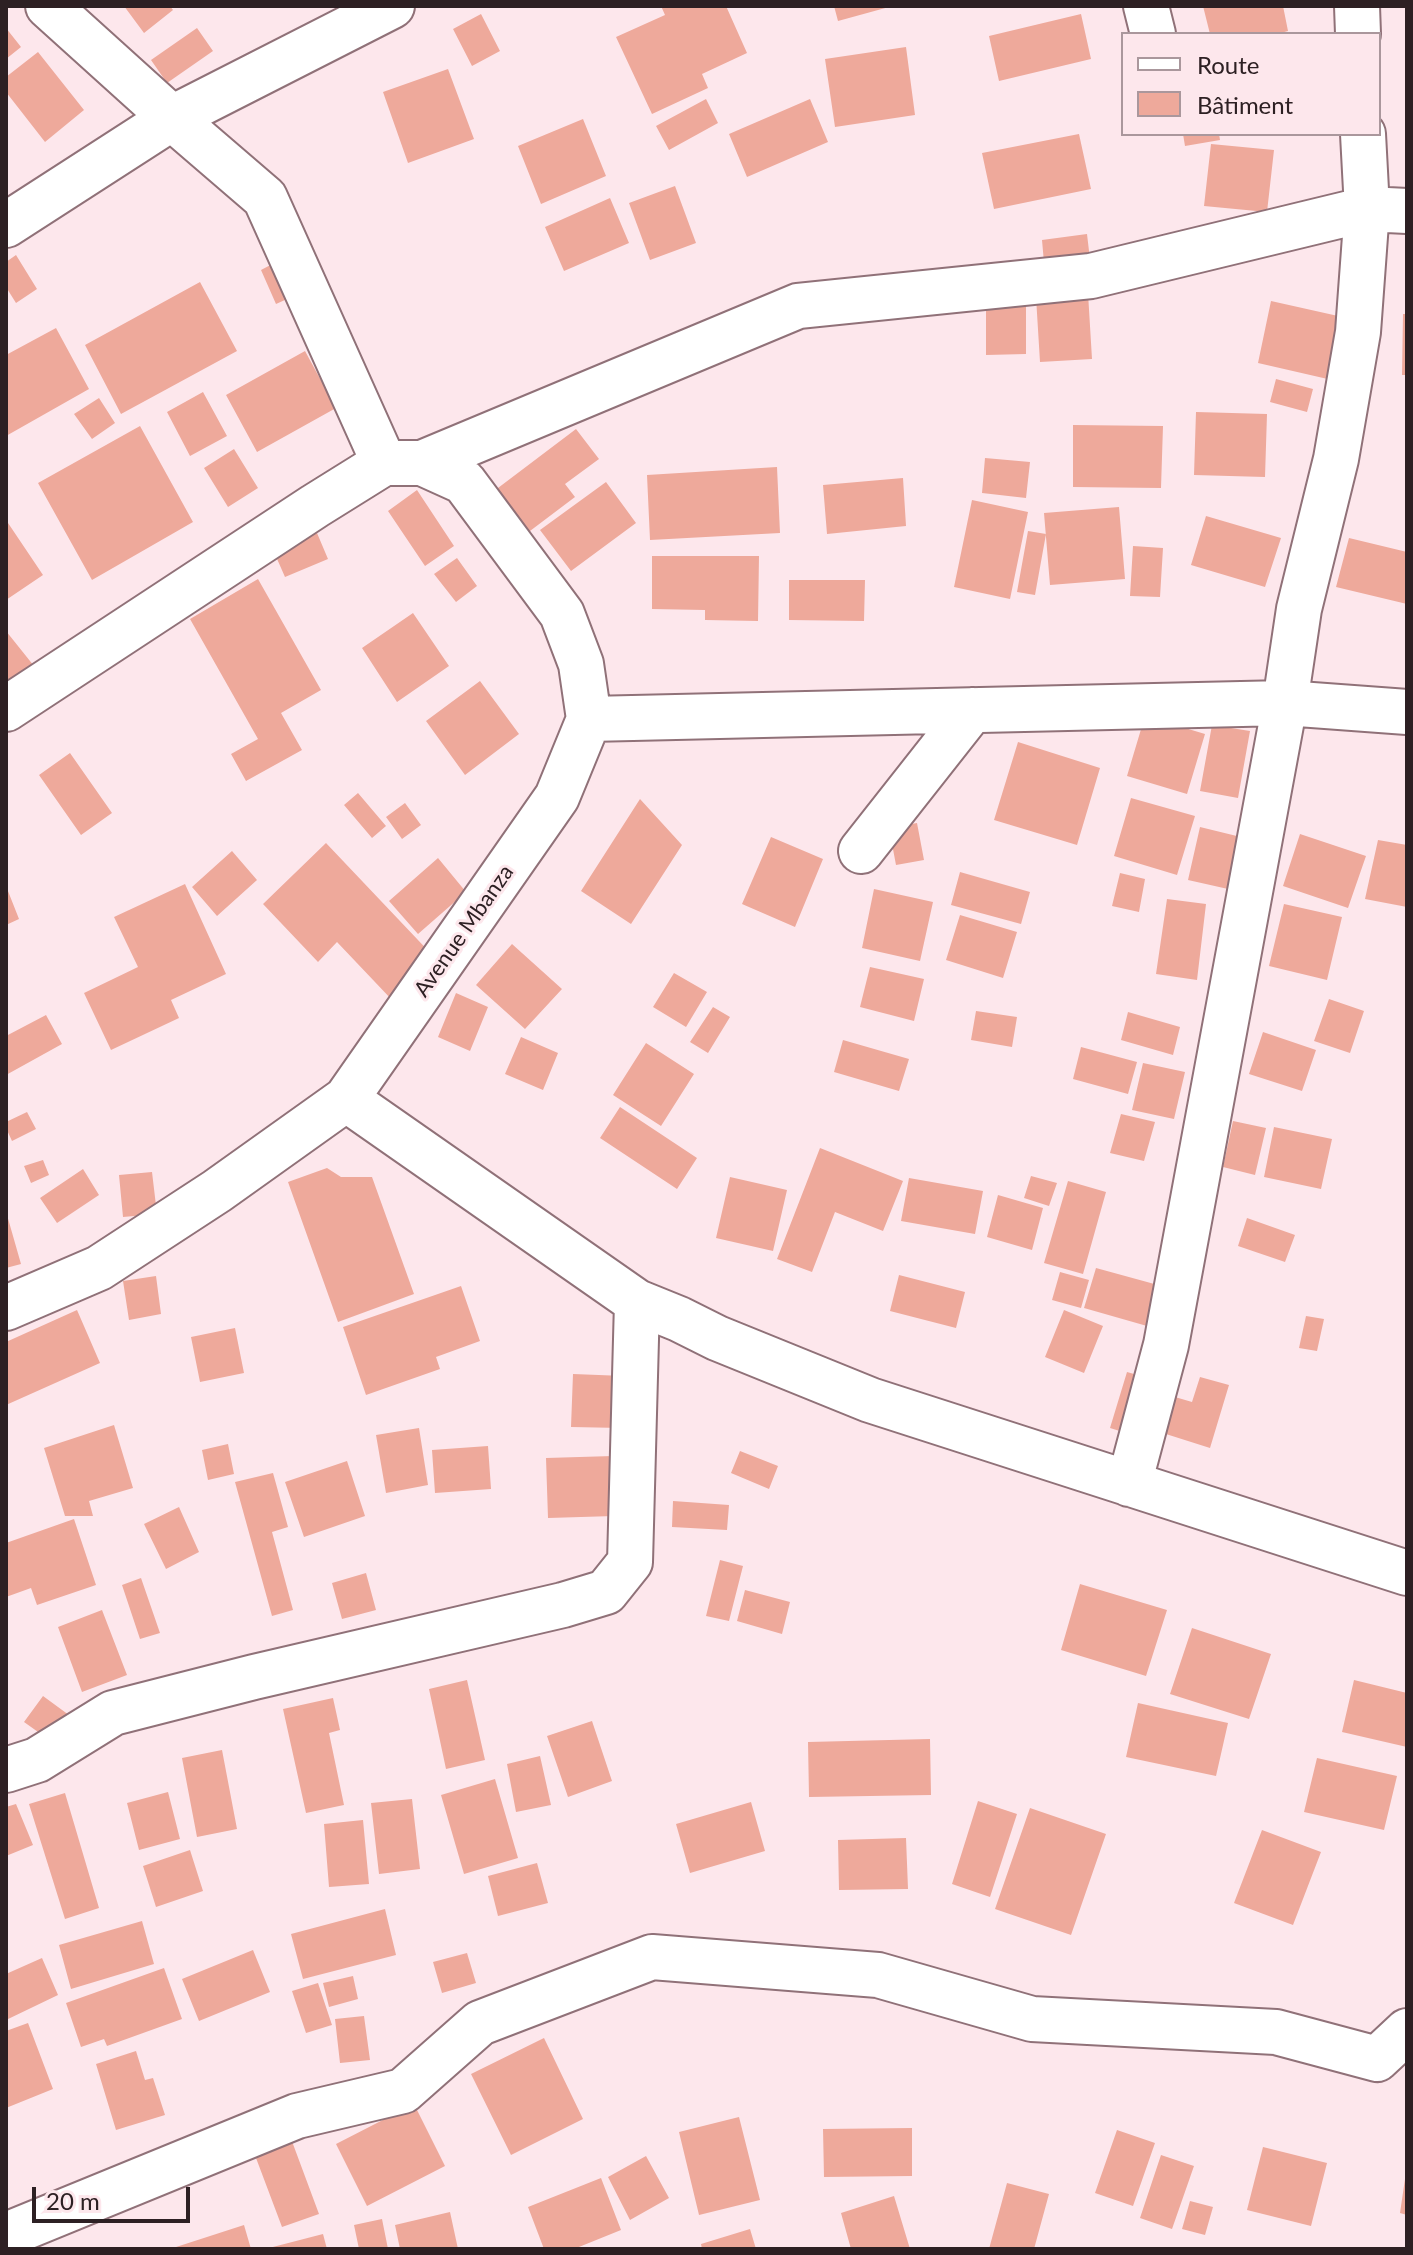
<!DOCTYPE html>
<meta charset="utf-8">
<style>
body{margin:0}
#map{position:relative;width:1413px;height:2255px;overflow:hidden;background:#fde7ec;font-family:Lato,sans-serif}
canvas{display:block}
.frame{position:absolute;inset:0;border:8px solid #2d2023;pointer-events:none}
.legend{position:absolute;left:1121px;top:32px;width:260px;height:104px;box-sizing:border-box;background:#fde7ec;border:2px solid #aa979c;margin:0;padding:10px 14px;list-style:none;font-size:24px;color:#2d2023}
.legend li{display:flex;align-items:center;gap:16px;height:40px}
.legend b{width:40px;border:2px solid #aa979c}
.scale{position:absolute;left:32px;top:2187px;width:158px;height:36px;box-sizing:border-box;border:4px solid #2d2023;border-top:0;padding-left:10px;font-size:24px;line-height:28px;white-space:nowrap;color:#2d2023;-webkit-text-stroke:6px #fde7ec;paint-order:stroke}
</style>
<div id="map">
<canvas width="1413" height="2255"></canvas>
<div class="frame"></div>
<ul class="legend">
<li><b style="height:10px;background:#fff"></b>Route</li>
<li><b style="height:22px;background:#eea99b"></b>Bâtiment</li>
</ul>
<div class="scale">20 m</div>
</div>
<script>
const ctx = document.querySelector('canvas').getContext('2d');
ctx.lineJoin = 'round';
function fill(path, color) { ctx.fillStyle = color; ctx.fill(path, 'evenodd'); }
function stroke(path, color, width, dash) { ctx.strokeStyle = color; ctx.lineWidth = width; ctx.lineCap = dash ? 'butt' : 'round'; ctx.setLineDash(dash || []); ctx.stroke(path); }
function drawText(font, color, halo, rows, align = 'center') {
  ctx.font = font + ' Lato,sans-serif'; ctx.lineWidth = 6; ctx.setLineDash([]); ctx.textBaseline = 'middle'; ctx.strokeStyle = halo; ctx.fillStyle = color; for (const [text, x, y, turn = 0] of rows) {
    ctx.save(); ctx.translate(x, y); ctx.rotate((+turn || 0) * Math.PI / 180); ctx.textAlign = isNaN(turn) ? turn : align; if (halo) ctx.strokeText(text, 0, 0); ctx.fillText(text, 0, 0); ctx.restore();
  }
}
const building = new Path2D(`
 M124,6H170L173,10L144,33Z
 M661,6H726L747,53L702,74L708,88L652,114L616,37L665,15Z
 M834,6H889V7L838,21Z
 M1203,6H1283L1288,31L1277,34H1210Z
 M481,14L500,51L472,66L453,29Z
 M1081,14L1091,59L999,81L989,36Z
 M6,28L21,47L6,59Z
 M197,28L213,51L167,83L151,60Z
 M906,47L915,115L835,127L825,59Z
 M38,52L84,110L45,142L6,92V77Z
 M448,69L474,139L408,163L383,92Z
 M706,99L718,123L669,150L656,126Z
 M810,99L828,142L747,177L729,134Z
 M583,119L606,176L541,204L518,146Z
 M1079,134L1091,189L994,209L982,153Z
 M1183,134H1219L1220,140L1185,146Z
 M1211,144L1274,150L1267,212L1204,206Z
 M675,186L696,243L650,260L629,203Z
 M610,198L629,243L564,271L545,227Z
 M1087,234L1091,268L1045,274L1042,240Z
 M16,255L37,289L16,303L6,287V262Z
 M280,260L296,295L276,304L261,270Z
 M200,282L237,351L121,414L85,345Z
 M1088,293L1092,359L1040,362L1036,297Z
 M986,298H1026V354L986,355Z
 M1271,301L1347,318L1332,380L1258,363Z
 M1403,314H1407V375H1402Z
 M56,328L89,389L6,436V355Z
 M305,351L336,408L257,452L226,395Z
 M1276,379L1313,389L1307,412L1270,402Z
 M203,392L227,436L190,456L167,412Z
 M99,398L115,423L92,439L74,414Z
 M1196,412L1267,414L1265,477L1194,475Z
 M1073,425L1163,426L1161,488L1073,487Z
 M140,426L193,522L92,580L38,483Z
 M576,429L599,459L565,484L575,497L526,534L494,491Z
 M234,449L258,488L228,507L204,468Z
 M985,458L1030,462L1026,498L982,493Z
 M777,467L780,533L650,540L647,475Z
 M903,478L906,526L827,534L823,485Z
 M606,482L636,523L571,571L540,530Z
 M417,490L454,546L425,566L388,511Z
 M972,500L1028,512L1010,599L954,587Z
 M1119,507L1125,579L1050,585L1044,513Z
 M1206,516L1281,538L1265,587L1191,565Z
 M6,520L43,575L6,600Z
 M1028,531L1046,534L1035,595L1017,592Z
 M317,533L328,559L285,577L274,552Z
 M1349,538L1407,552V604L1336,587Z
 M1133,546L1163,548L1160,597L1130,596Z
 M652,556H759L758,621L705,620V610L652,609Z
 M457,558L477,586L456,602L434,574Z
 M258,579L321,690L281,713L302,750L246,781L231,754L258,739L190,619Z
 M789,580H865L864,621L789,620Z
 M413,613L449,666L397,702L362,648Z
 M6,631L38,671L6,693Z
 M480,681L519,734L465,775L426,721Z
 M1145,716L1205,734L1187,794L1127,776Z
 M1212,725L1250,731L1238,798L1200,791Z
 M1018,742L1100,768L1077,845L994,820Z
 M70,753L112,813L81,835L39,775Z
 M358,793L386,826L372,838L344,805Z
 M1131,798L1195,816L1177,875L1114,856Z
 M640,799L682,845L631,924L581,891Z
 M405,803L421,825L402,839L386,817Z
 M917,823L924,860L896,865L889,828Z
 M1200,827L1249,839L1237,891L1188,880Z
 M1300,834L1366,856L1348,908L1283,886Z
 M771,837L823,859L795,927L742,904Z
 M1378,840L1407,845V907L1365,899Z
 M326,843L436,959L393,1001L337,942L318,962L263,904Z
 M232,851L257,880L217,916L192,887Z
 M438,858L466,892L418,934L389,901Z
 M960,872L1030,892L1021,924L951,905Z
 M1120,873L1145,879L1139,912L1112,906Z
 M185,884L226,974L171,1000L179,1018L111,1050L84,993L138,967L114,917Z
 M6,886L19,919L6,925Z
 M874,889L933,902L920,961L862,948Z
 M1167,899L1206,904L1197,980L1156,974Z
 M1284,904L1342,917L1327,980L1269,966Z
 M960,915L1017,932L1003,978L946,960Z
 M512,944L562,989L525,1029L476,985Z
 M870,967L924,979L914,1021L860,1007Z
 M674,973L707,992L686,1027L653,1007Z
 M456,993L488,1007L470,1051L438,1037Z
 M1329,999L1364,1011L1350,1053L1314,1041Z
 M713,1007L730,1017L708,1053L690,1042Z
 M976,1011L1017,1017L1012,1047L971,1040Z
 M1128,1012L1180,1027L1173,1055L1121,1040Z
 M46,1015L62,1044L6,1075V1036Z
 M1263,1032L1316,1050L1302,1091L1249,1074Z
 M521,1037L558,1053L543,1090L505,1074Z
 M843,1040L909,1059L899,1091L834,1072Z
 M646,1043L694,1074L661,1126L613,1095Z
 M1081,1047L1137,1062L1128,1094L1073,1079Z
 M1143,1063L1185,1072L1174,1119L1132,1110Z
 M620,1107L697,1158L677,1189L600,1138Z
 M27,1112L36,1129L12,1141L6,1128V1122Z
 M1121,1114L1155,1122L1144,1161L1110,1153Z
 M1233,1121L1266,1128L1255,1175L1223,1167Z
 M1274,1127L1332,1139L1321,1189L1264,1177Z
 M820,1148L903,1181L883,1231L835,1212L812,1272L777,1259Z
 M43,1160L49,1175L31,1183L24,1166Z
 M327,1168L341,1177H372L414,1294L338,1322L288,1182Z
 M83,1169L99,1195L57,1223L40,1198Z
 M152,1172L157,1214L123,1217L119,1175Z
 M1031,1176L1057,1183L1049,1206L1024,1198Z
 M730,1177L787,1190L773,1251L716,1238Z
 M909,1178L983,1191L975,1234L901,1221Z
 M1068,1181L1106,1192L1083,1274L1044,1263Z
 M998,1195L1043,1208L1032,1250L987,1237Z
 M7,1215L21,1264L6,1268V1216Z
 M1247,1218L1295,1235L1285,1262L1238,1246Z
 M1096,1268L1158,1285L1147,1326L1084,1308Z
 M1060,1272L1089,1280L1081,1308L1052,1300Z
 M899,1275L965,1292L956,1328L890,1311Z
 M156,1276L161,1314L129,1320L123,1281Z
 M461,1286L480,1341L436,1357L440,1369L366,1395L343,1327Z
 M77,1310L100,1363L6,1405V1342Z
 M1064,1310L1103,1326L1084,1373L1045,1357Z
 M1306,1316L1324,1319L1317,1351L1299,1348Z
 M235,1328L244,1373L200,1382L191,1337Z
 M1127,1372L1155,1380L1139,1437L1110,1428Z
 M573,1374L624,1376L622,1428L571,1427Z
 M1200,1377L1229,1385L1210,1448L1147,1428L1158,1392L1192,1402Z
 M114,1425L133,1488L89,1501L93,1516H65L44,1448Z
 M419,1428L428,1485L386,1493L376,1435Z
 M228,1444L234,1474L208,1480L202,1450Z
 M488,1446L491,1489L435,1493L432,1450Z
 M740,1451L778,1466L769,1489L731,1473Z
 M613,1456L614,1516L548,1518L546,1458Z
 M347,1461L365,1516L304,1537L285,1482Z
 M273,1473L288,1527L272,1532L293,1610L272,1616L235,1482Z
 M673,1501L729,1505L727,1530L672,1527Z
 M179,1507L199,1552L166,1569L144,1524Z
 M74,1519L96,1585L37,1605L31,1588L6,1597V1543Z
 M720,1560L743,1566L729,1621L706,1616Z
 M366,1573L376,1610L342,1619L332,1583Z
 M141,1578L160,1633L140,1639L122,1585Z
 M1080,1584L1167,1610L1146,1676L1061,1650Z
 M745,1590L790,1602L782,1634L737,1621Z
 M102,1610L127,1675L82,1692L58,1627Z
 M1192,1628L1271,1654L1249,1719L1170,1694Z
 M467,1680L485,1760L446,1769L429,1689Z
 M1354,1680L1407,1693V1747L1342,1732Z
 M43,1696L73,1718L55,1744L24,1722Z
 M333,1698L340,1730L329,1733L344,1805L306,1813L283,1709Z
 M1138,1703L1228,1723L1216,1776L1126,1757Z
 M592,1721L612,1781L568,1797L547,1736Z
 M930,1739L931,1795L809,1797L808,1742Z
 M222,1750L237,1829L197,1837L182,1758Z
 M540,1756L551,1805L516,1812L507,1764Z
 M1317,1758L1397,1776L1384,1830L1304,1812Z
 M495,1779L518,1858L464,1874L441,1795Z
 M168,1792L180,1839L139,1850L127,1803Z
 M65,1793L99,1908L65,1919L29,1804Z
 M412,1799L420,1869L379,1874L371,1803Z
 M978,1801L1017,1814L990,1897L952,1884Z
 M751,1802L765,1851L690,1873L676,1824Z
 M16,1804L33,1845L6,1856V1807Z
 M1030,1808L1106,1834L1071,1935L995,1909Z
 M363,1820L369,1884L329,1887L324,1824Z
 M1262,1830L1321,1852L1293,1925L1234,1903Z
 M906,1838L908,1889L839,1890L838,1840Z
 M190,1850L203,1891L156,1907L143,1866Z
 M537,1863L548,1903L498,1916L488,1876Z
 M385,1909L396,1955L303,1979L291,1934Z
 M142,1921L154,1964L71,1989L59,1945Z
 M253,1950L270,1992L199,2021L182,1979Z
 M467,1953L476,1983L442,1993L433,1962Z
 M42,1958L58,1995L6,2020V1974Z
 M164,1968L182,2019L107,2046L104,2039L81,2047L66,2003Z
 M353,1976L358,1999L329,2007L323,1983Z
 M318,1983L332,2025L306,2033L292,1991Z
 M364,2016L370,2060L340,2063L335,2019Z
 M28,2023L53,2089L6,2108V2031Z
 M544,2038L583,2119L511,2155L471,2074Z
 M136,2051L145,2080L153,2078L165,2115L116,2130L96,2064Z
 M414,2104L445,2166L367,2206L336,2144Z
 M739,2117L760,2200L699,2215L679,2132Z
 M912,2128V2176L824,2177L823,2129Z
 M1117,2130L1155,2143L1133,2206L1095,2193Z
 M290,2136L319,2214L282,2227L253,2150Z
 M1263,2147L1327,2163L1311,2226L1247,2210Z
 M1161,2155L1194,2166L1172,2229L1140,2218Z
 M646,2156L669,2198L630,2220L608,2177Z
 M601,2178L621,2230L574,2249H544L528,2207Z
 M1405,2179H1407V2215L1400,2213Z
 M1007,2183L1049,2194L1034,2249H989Z
 M894,2196L910,2249H851L841,2213Z
 M1190,2201L1213,2207L1205,2235L1182,2229Z
 M450,2212L458,2249H400L395,2225Z
 M382,2219L388,2249H359L354,2225Z
 M244,2225L251,2249H173V2248Z
 M750,2229L756,2249H702L701,2244Z
 M323,2234L327,2249H269V2248Z`);
const minor = new Path2D(`
 M1146,6L1153,34
 M1357,6L1358,34
 M6,225L172,118L392,6
 M422,463L798,306L1091,276L1367,209L1407,211
 M6,709L315,506L384,463L265,198L172,118L48,6
 M589,719L1285,703L1407,712
 M861,851L972,710
 M346,1099L637,1302L679,1319L717,1338L870,1400L1407,1573
 M6,1308L99,1268L217,1191L346,1099L557,797L589,719L581,664L562,614L464,482L422,463H384
 M1129,1484L1166,1345L1285,703L1299,609L1336,459L1358,332L1367,209L1363,134
 M6,1770L37,1760L113,1713L254,1677L563,1605L606,1592L630,1562L637,1302
 M6,2235L297,2116L403,2091L480,2023L652,1957L878,1975L1032,2019L1276,2032L1377,2059L1407,2031`);
const streetNames = [
 ["Avenue Mbanza",464,931,-55]
];
fill(building, '#eea99b');
stroke(minor, '#907178', 48);
stroke(minor, '#fff', 44);
drawText('22px', '#2d2023', '#fde7ec', streetNames);
</script>
